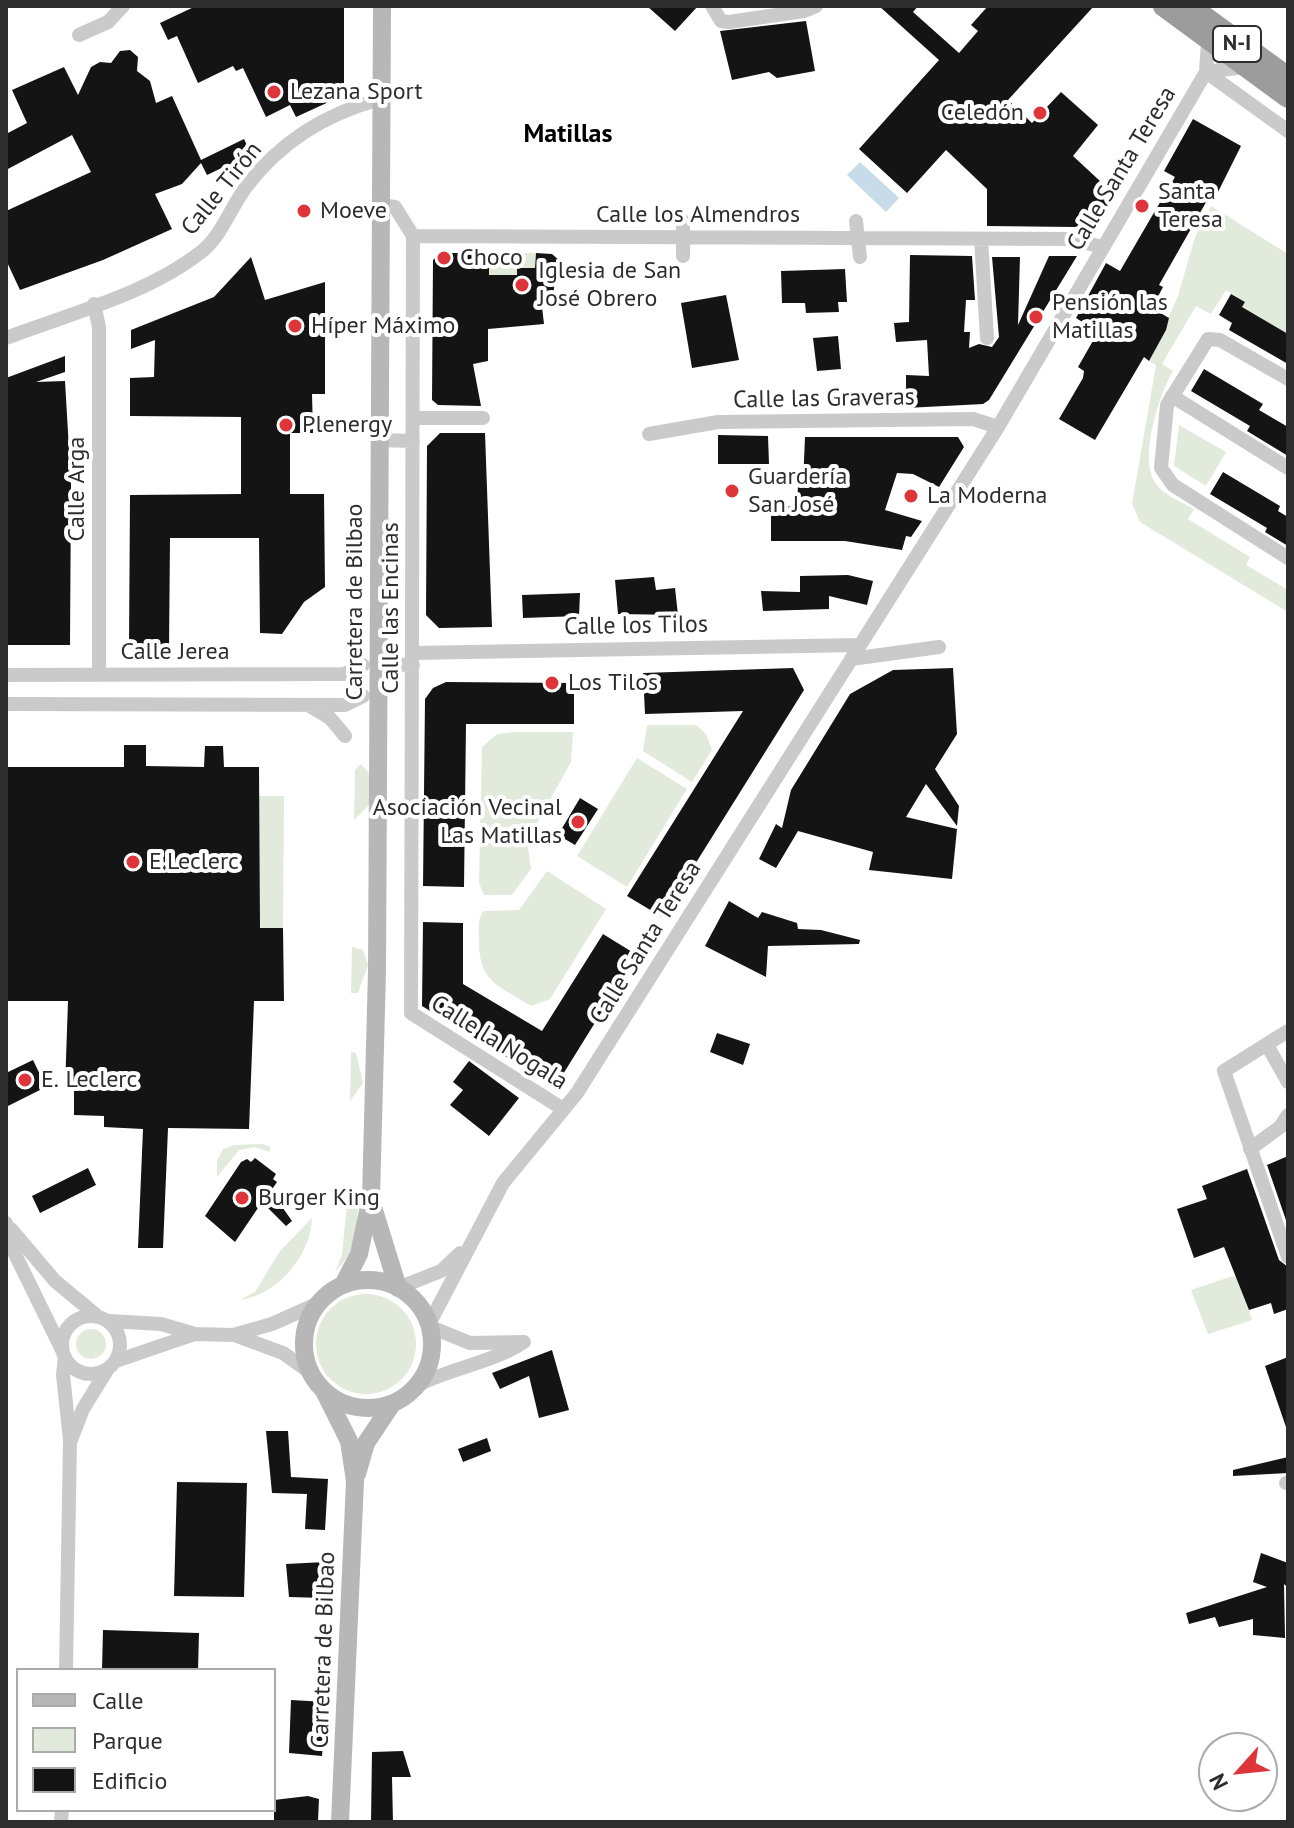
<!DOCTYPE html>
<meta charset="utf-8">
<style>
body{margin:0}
#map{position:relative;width:1294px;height:1828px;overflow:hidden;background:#fff;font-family:"PT Sans",sans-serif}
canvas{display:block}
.frame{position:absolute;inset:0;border:8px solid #2d2d2d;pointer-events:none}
.legend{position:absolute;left:16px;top:1668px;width:260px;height:144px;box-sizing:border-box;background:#fff;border:2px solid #ababab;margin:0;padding:10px 14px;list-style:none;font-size:24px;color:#2d2d2d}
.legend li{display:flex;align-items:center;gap:16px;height:40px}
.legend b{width:40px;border:2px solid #ababab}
.north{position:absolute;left:1198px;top:1732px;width:80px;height:80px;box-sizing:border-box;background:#fff;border:2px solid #ababab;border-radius:50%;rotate:243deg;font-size:22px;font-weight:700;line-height:32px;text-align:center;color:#2d2d2d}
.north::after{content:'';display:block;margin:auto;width:28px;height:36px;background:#dd353a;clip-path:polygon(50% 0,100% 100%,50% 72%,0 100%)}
</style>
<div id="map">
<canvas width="1294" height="1828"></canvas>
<div class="frame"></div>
<ul class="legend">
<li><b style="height:10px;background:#b7b7b7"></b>Calle</li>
<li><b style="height:22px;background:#e2eadb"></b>Parque</li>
<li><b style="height:22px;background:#141414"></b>Edificio</li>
</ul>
<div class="north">N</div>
</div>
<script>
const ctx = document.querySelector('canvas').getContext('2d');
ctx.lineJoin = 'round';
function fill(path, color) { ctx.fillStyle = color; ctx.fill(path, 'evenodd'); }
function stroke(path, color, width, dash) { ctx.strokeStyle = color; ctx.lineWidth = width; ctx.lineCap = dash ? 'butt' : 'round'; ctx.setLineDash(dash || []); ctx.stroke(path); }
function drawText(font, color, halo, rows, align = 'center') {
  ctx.font = font + ' "PT Sans",sans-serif'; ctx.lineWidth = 8; ctx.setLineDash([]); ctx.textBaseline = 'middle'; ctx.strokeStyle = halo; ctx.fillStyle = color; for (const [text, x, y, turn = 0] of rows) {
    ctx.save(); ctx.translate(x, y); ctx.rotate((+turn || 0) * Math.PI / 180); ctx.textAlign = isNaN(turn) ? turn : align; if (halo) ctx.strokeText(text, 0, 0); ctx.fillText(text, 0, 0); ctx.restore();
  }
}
const green = new Path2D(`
 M1211,206L1288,254V334L1242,307L1245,302L1226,290L1211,314L1196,306L1162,364L1173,371C1159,394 1137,462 1157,485C1165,496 1182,502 1194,509L1188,519L1250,557L1246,565L1288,590V612L1140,522L1132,504L1156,365L1149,361L1178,296L1195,237Z
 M489,253H536L535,268L517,275H489Z
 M1179,425L1226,452L1206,486L1174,466Z
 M647,725H696L706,734L712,750L692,782L643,751Z
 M515,732H573L571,762L527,841L531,869L512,895H484L479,883L482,747L497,734Z
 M637,758L687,789L627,887L577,856Z
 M361,764L370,774L369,805L354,820L355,770Z
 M259,796H284L283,928H260Z
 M547,871L606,909L550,999L531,1006C500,986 479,983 479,942C479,931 477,921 483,911L519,910Z
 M352,947L363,950L368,965L358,993H351Z
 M351,1052L356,1053L363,1083L350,1101Z
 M263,1144L270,1147V1152L254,1147L239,1150L217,1177V1161L223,1149L234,1145Z
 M347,1204L358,1209C356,1235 354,1253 335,1272L342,1255Z
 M312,1218C311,1256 277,1296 239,1300L255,1292L280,1251Z
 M1233,1276L1238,1277L1252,1320L1208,1334L1191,1290Z
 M316 1344a50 50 0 1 1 100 0a50 50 0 1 1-100 0Z
 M76 1344a15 15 0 1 1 30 0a15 15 0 1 1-30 0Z`);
const water = new Path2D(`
 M860,162L899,198L886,212L847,175Z`);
const building = new Path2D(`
 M196,6H344V95L296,117L290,105L266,117L243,68L236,71L233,66L198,83L177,36L168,40L160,23Z
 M647,6H698L675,31Z
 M879,6H918L913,12L959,53L978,31L971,25L988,6H1094L1008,100L1032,123L1061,92L1098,125L1073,156L1114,194L1102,216L1084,226L1074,227L987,226V189L946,150L907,193L859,149L939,60Z
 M806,21L815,71L777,78L769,72L732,80L720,31Z
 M130,50L138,57L137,71L150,81L156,103L172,96L201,160L244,139L251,154L207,175L201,163L182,184L155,194L172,229L103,260L20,290L6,260V211L91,172L72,135L6,170V134L27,123L12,90L64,67L78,95L91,67L100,62L111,63L120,51Z
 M1193,119L1241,146L1214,200L1209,197L1159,285L1163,287L1152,308L1169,318L1166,330L1149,361L1144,357L1095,440L1059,419L1083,378L1084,371L1078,367L1098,332L1076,318L1106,263L1120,271L1152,216L1175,177L1164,171Z
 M440,253H489V275H517V268H535L536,253L552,254L560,261L562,279H555L553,298H541L544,324L488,329V361L473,364L481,406L438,405L432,400L433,260Z
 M910,255L972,256L975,300H966L964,332H970L969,348L979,344L992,347L999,337L992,257H1020L1018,325L1049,256H1077L989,400L983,404L906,408V375L929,376L927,340L896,342L894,323L909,322Z
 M251,257L265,300L325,282V394H312L313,433H290V494H324L325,587L304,602L282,634L260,633L259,538H170L169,648L129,647L130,495L241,494V417L130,416V378L154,377L155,340L131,349V330L214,297Z
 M845,269L847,302H838L839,312L806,313L805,303H782L781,271Z
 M1231,294L1245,302L1242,307L1288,334V364L1229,330L1232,323L1219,315Z
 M726,295L739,360L692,368L681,303Z
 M838,336L841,369L817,371L813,338Z
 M65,356V372L36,382L65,381L71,484L70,645H6V378Z
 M1204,369L1263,404L1259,410L1288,427V456L1247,431L1250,426L1191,391Z
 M440,433H485L492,627L439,628L426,615L427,446Z
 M718,435L768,436L769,464H718Z
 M805,437H958L964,447L939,487L913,474L897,473L885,510L922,521L911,537L906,536L902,550L845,541H771V507L797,506L798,485H803Z
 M1223,472L1280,506L1278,511L1288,517V546L1265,532L1267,528L1210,494Z
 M848,575L873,581L867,605L829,596V609L763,611L761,591L800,592V576Z
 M654,577L656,590L675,588L678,615L618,614L615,580Z
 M580,593L579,616L523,618L522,595Z
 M793,668L804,690L662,917L627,896L743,711L645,714L643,673Z
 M953,668L957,734L935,769L959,806L957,826L926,784L906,817L957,829L952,879L869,870L873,852L798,831L776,868L759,859L776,824L782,828L791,790L850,694L893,670Z
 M446,682L574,683V724H466L464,887L423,886L425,699L433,688Z
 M124,745H146V766L204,767L205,746H223L224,767H259L260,928H283L284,1001H254L249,1129L168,1128L163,1248H138L143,1129L104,1127V1116L74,1115V1088H65L68,1001H6V767H124Z
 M580,798L598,809L575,845L558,835Z
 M729,901L758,918L762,912L797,923L798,929L821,930L860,940L859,944L768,946L766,977L705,946Z
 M423,922L463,923V984L542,1031L603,934L637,955L560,1079L544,1080L422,1006Z
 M717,1033L750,1044L743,1065L710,1052Z
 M33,1060L46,1087L6,1107V1073Z
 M469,1061L519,1098L489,1136L450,1105L463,1090L453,1082Z
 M1288,1156V1226L1267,1165Z
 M255,1158L276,1174L273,1179L277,1182L271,1191L292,1221L286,1226L262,1202L235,1242L205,1216L241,1162L247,1159L251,1162Z
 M88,1168L96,1185L40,1213L32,1196Z
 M1247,1169L1279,1260L1288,1267V1309L1274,1314L1271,1303L1249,1310L1224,1247L1194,1258L1177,1209L1207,1199L1202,1186Z
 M552,1350L569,1410L539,1418L529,1376L500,1389L492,1373Z
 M1288,1357V1426L1286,1427L1265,1366Z
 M266,1431H288L291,1477L328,1479L325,1530L305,1529L307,1494L272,1493Z
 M487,1438L491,1451L463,1462L458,1449Z
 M1288,1457V1473L1233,1476V1470Z
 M177,1482L247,1483L244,1597L174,1596Z
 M1261,1553L1288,1563V1588L1284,1584L1285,1638L1253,1635V1619L1219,1627L1215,1617L1189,1624L1186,1613L1267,1587L1253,1582Z
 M325,1562L323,1598L289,1597L286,1564Z
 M103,1630L199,1633L198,1670H102Z
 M291,1700L326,1702L322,1756L289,1753Z
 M403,1751L411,1777H392L393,1822H371L372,1752Z
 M308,1796L319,1799L318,1821L274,1822V1800Z`);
const minor = new Path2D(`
 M712,6L721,21L729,22L804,11L816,6
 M79,35L108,22L123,6
 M1206,72L1288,131
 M1206,72L1244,67
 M381,205L395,207L413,236L411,1013L563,1109
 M856,221L860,257
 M413,236L1071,239L1102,247
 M981,239L987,338
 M683,256V221
 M94,304L99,327V674
 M6,338C71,313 146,295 201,252C221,237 231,207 246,187C280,142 327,113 381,99
 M1288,379L1220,340L1208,339L1167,405L1161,468L1173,485L1288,558
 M1172,396L1288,468
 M413,418H483
 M649,434L718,422L973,419L998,427
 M380,440L413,441
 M413,653L860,645
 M851,659L939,647
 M378,664L413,665
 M6,675L344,674L363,665
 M6,704L345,705L363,696
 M308,705L330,718L345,736
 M1288,1031L1224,1071L1288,1257
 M1267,1045L1288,1082
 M1250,1149L1280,1127L1288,1115
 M6,1223L14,1252L62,1350
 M11,1229L55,1281L96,1315
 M398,1288L441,1271L460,1253
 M62 1345a29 29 0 1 1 58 0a29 29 0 1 1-58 0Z
 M109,1321L161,1324L195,1334
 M234,1335L283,1353L311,1373
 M524,1342L470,1343L428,1326L503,1183L577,1093L998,427L1206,72L1208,42
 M65,1357L63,1375L70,1440L66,1670
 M116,1361L195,1334L233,1335L272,1324L319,1303
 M416,1386C450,1368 489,1364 522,1343
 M71,1440L83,1409L107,1370
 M1286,1483H1288
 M61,1822L62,1810`);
const secondary = new Path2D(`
 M373,1207L398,1288
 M304 1344a64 64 0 1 1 128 0a64 64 0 1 1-128 0Z
 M343,1285L359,1254L371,1197L377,971L382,6
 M324,1391L349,1441L355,1481L340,1822
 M357,1474L366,1443L392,1404`);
const trunk = new Path2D(`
 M1164,6L1288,97
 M1189,6L1288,78`);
const markers = [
 [274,92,8,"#dd353a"],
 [1040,113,8,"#dd353a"],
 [1142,206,8,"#dd353a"],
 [304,211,8,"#dd353a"],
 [444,258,8,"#dd353a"],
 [522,285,8,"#dd353a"],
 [1036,317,8,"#dd353a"],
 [295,326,8,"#dd353a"],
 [286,425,8,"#dd353a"],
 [732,491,8,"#dd353a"],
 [911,496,8,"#dd353a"],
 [552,683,8,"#dd353a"],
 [578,822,8,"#dd353a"],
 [133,862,8,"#dd353a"],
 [25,1080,8,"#dd353a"],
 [242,1198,8,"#dd353a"]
];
const shields = [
 [1237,44,48]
];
const shieldNames = [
 ["N-I",1237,44]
];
const poiNames = [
 ["Lezana Sport",290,92],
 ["Celedón",1024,113,"right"],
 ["Santa",1158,192],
 ["Teresa",1158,220],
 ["Moeve",320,211],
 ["Choco",460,258],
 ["Iglesia de San",538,271],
 ["José Obrero",538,299],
 ["Pensión las",1052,303],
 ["Matillas",1052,331],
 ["Híper Máximo",311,326],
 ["Plenergy",302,425],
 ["Guardería",748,477],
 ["San José",748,505],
 ["La Moderna",927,496],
 ["Los Tilos",568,683],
 ["Asociación Vecinal",562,808,"right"],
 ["Las Matillas",562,836,"right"],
 ["E.Leclerc",149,862],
 ["E. Leclerc",41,1080],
 ["Burger King",258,1198]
];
const streetNames = [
 ["Calle Santa Teresa",1122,169,-59],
 ["Calle Tirón",222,189,-51],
 ["Calle los Almendros",698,215],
 ["Calle las Graveras",824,399,-1],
 ["Calle Arga",77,489,-90],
 ["Carretera de Bilbao",355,602,-90],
 ["Calle las Encinas",391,608,-90],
 ["Calle los Tilos",636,626,-1],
 ["Calle Jerea",175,652],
 ["Calle Santa Teresa",646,943,-58],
 ["Calle la Nogala",499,1043,32],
 ["Carretera de Bilbao",324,1650,-88]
];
const neighbourhoodNames = [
 ["Matillas",568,135]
];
fill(green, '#e2eadb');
fill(water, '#c7dbe9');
fill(building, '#141414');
stroke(minor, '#cacaca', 14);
stroke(secondary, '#b7b7b7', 18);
stroke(trunk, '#9c9c9c', 22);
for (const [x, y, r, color] of markers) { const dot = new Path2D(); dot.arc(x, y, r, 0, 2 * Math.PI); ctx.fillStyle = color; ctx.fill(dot); stroke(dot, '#fff', 3); }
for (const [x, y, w] of shields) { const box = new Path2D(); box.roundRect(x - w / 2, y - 18, w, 36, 6); ctx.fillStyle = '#fff'; ctx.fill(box); stroke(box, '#2d2d2d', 2); }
drawText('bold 22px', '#2d2d2d', null, shieldNames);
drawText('24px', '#2d2d2d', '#fff', poiNames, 'left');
drawText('24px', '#2d2d2d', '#fff', streetNames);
drawText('bold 26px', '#000', '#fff', neighbourhoodNames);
</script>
